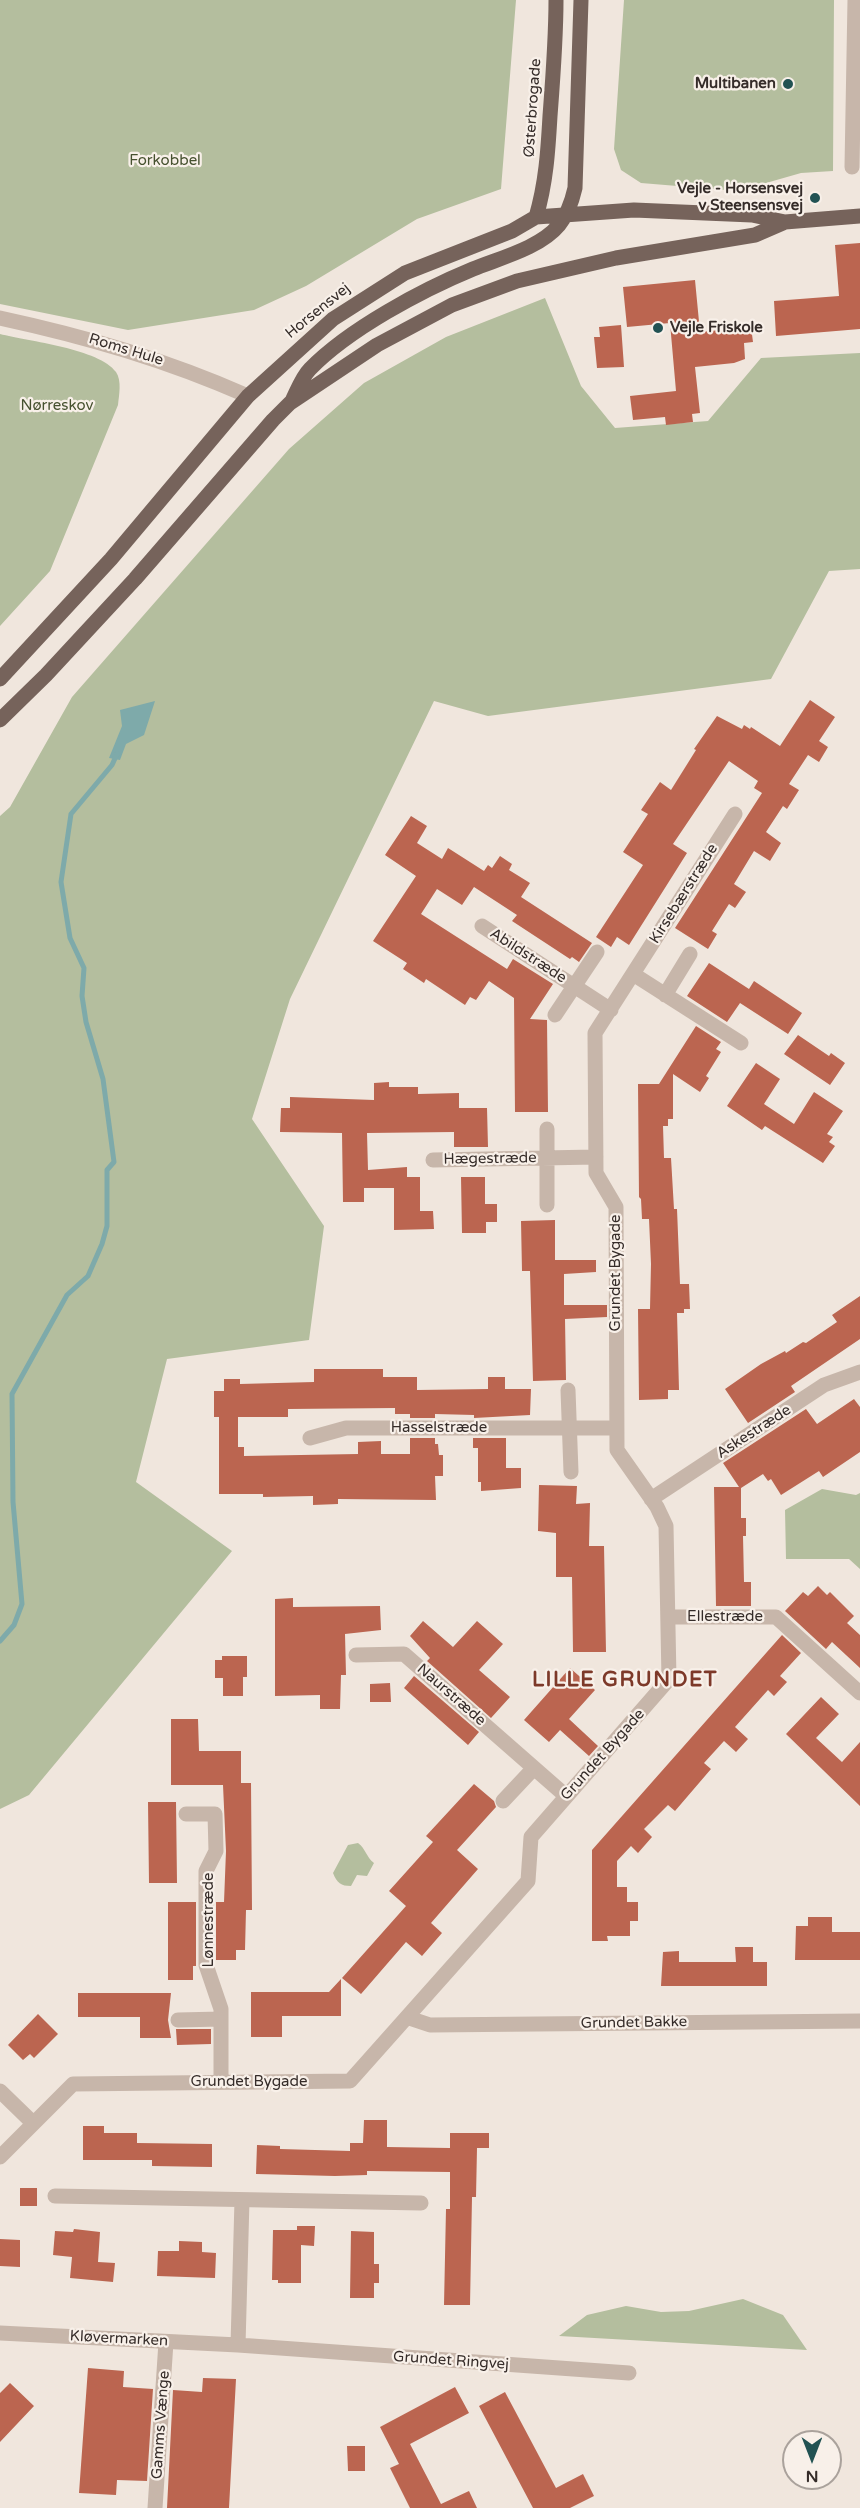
<!DOCTYPE html>
<meta charset="utf-8">
<style>
body{margin:0}
#map{position:relative;width:860px;height:2508px;overflow:hidden;background:#f0e6dd;font-family:"Varela Round",sans-serif}
canvas{display:block}
.north{position:absolute;left:782px;top:2430px;width:60px;height:60px;box-sizing:border-box;background:#f8f0e9;border:2px solid #aaa29c;border-radius:50%;rotate:180deg;font-size:16px;font-weight:700;line-height:24px;text-align:center;color:#352c29}
.north::after{content:'';display:block;margin:auto;width:21px;height:27px;background:#225253;clip-path:polygon(50% 0,100% 100%,50% 72%,0 100%)}
</style>
<div id="map">
<canvas width="860" height="2508"></canvas>
<div class="north">N</div>
</div>
<script>
const ctx = document.querySelector('canvas').getContext('2d');
ctx.lineJoin = 'round';
function fill(path, color) { ctx.fillStyle = color; ctx.fill(path, 'evenodd'); }
function stroke(path, color, width, dash) { ctx.strokeStyle = color; ctx.lineWidth = width; ctx.lineCap = dash ? 'butt' : 'round'; ctx.setLineDash(dash || []); ctx.stroke(path); }
function drawText(font, color, halo, rows, align = 'center') {
  ctx.font = font + ' "Varela Round",sans-serif'; ctx.lineWidth = 4.5; ctx.setLineDash([]); ctx.textBaseline = 'middle'; ctx.strokeStyle = halo; ctx.fillStyle = color; for (const [text, x, y, turn = 0] of rows) {
    ctx.save(); ctx.translate(x, y); ctx.rotate((+turn || 0) * Math.PI / 180); ctx.textAlign = isNaN(turn) ? turn : align; if (halo) ctx.strokeText(text, 0, 0); ctx.fillText(text, 0, 0); ctx.restore();
  }
}
const green = new Path2D(`
 M0,0H516L501,189L417,219L306,286L254,310L128,330L0,304Z
 M624,0H834L833,171L801,173L738,191L641,183L621,170L614,149Z
 M545,298L581,386L615,428L708,421L761,358L860,353V569L829,571L771,679L488,716L434,701L290,999L252,1119L324,1226L309,1340L167,1359L136,1482L232,1551L29,1795L0,1809V816L10,807L72,697L289,449L364,383L446,337Z
 M0,334C28,341 100,349 116,372C122,381 119,395 118,405L50,571L0,626Z
 M822,1489L856,1495L860,1493V1569L849,1559H786L785,1510Z
 M358,1843C366,1849 366,1857 374,1863L367,1876L357,1875L351,1886C341,1886 337,1883 333,1873L348,1845Z
 M743,2299L783,2315L807,2350L559,2336L587,2315L626,2306L661,2312L689,2311Z`);
const water = new Path2D(`
 M155,701L144,735L126,744L120,760L109,758L122,726L120,710Z`);
const stream = new Path2D(`
 M0,1641L14,1625L22,1604L13,1502L12,1394L67,1295L88,1276L102,1244L107,1226V1170L114,1162L103,1079L86,1022L82,996L84,968L70,938L61,882L71,814L112,765L117,754`);
const building = new Path2D(`
 M860,243V329L776,336L774,301L839,296L835,245Z
 M695,280L700,332L751,327L753,342L744,343L745,359L734,363L695,367L700,413L692,414L693,422L666,425L665,417L633,420L630,396L676,391L670,323L627,327L623,287Z
 M621,325L624,367L597,368L594,337H600L599,327Z
 M810,700L835,717L819,741L828,747L819,762L808,755L789,784L799,790L787,809L783,806L766,832L781,843L770,861L754,851L734,884L746,892L735,908L729,904L712,931L717,934L708,949L675,928L762,793L754,788L758,781L729,761L673,844L687,853L629,945L617,937L611,947L596,937L643,865L623,852L648,814L641,810L660,782L671,790L696,750L694,749L717,716L742,729L744,725L750,729L751,727L780,746Z
 M411,816L427,826L417,843L442,859L448,848L484,871L488,865L492,868L500,856L512,864L509,870L530,883L521,897L592,943L579,962L572,957L570,959L512,921L517,915L474,887L462,905L437,889L421,914L507,969L513,959L553,984L530,1019L547,1020L548,1112H515L514,998L489,981L476,1000L470,997L465,1005L426,979L424,983L403,969L407,963L373,941L416,876L385,855Z
 M709,963L749,989L754,981L802,1013L788,1034L740,1003L727,1022L687,996Z
 M696,1026L721,1042L716,1049L721,1052L706,1076L709,1078L700,1092L673,1074V1119H668V1126H663L664,1158H671L674,1209H677L680,1284H689L690,1309H684V1313H677L679,1390H668V1399L639,1400L638,1309H650L651,1264L649,1219H642L641,1199L639,1197L638,1084H659Z
 M798,1035L829,1056L831,1053L845,1063L830,1085L784,1054Z
 M756,1063L780,1079L764,1104L794,1124L814,1092L843,1111L827,1134L833,1137L829,1142L835,1146L823,1163L765,1126L762,1130L727,1106Z
 M389,1082V1087H418V1094L459,1093V1108H487L488,1147H454V1132L367,1133L368,1170L407,1167V1177H420V1211H433L434,1229L394,1230V1188H364V1202H343L342,1133L280,1132L281,1108H290V1097L374,1100V1083Z
 M461,1177H485V1204H497V1222H486V1233H462Z
 M555,1220V1260H596V1272L564,1274V1305H607V1317L565,1319L566,1380L533,1381L530,1271H522L521,1221Z
 M860,1296V1339L791,1386L795,1392L748,1423L725,1389L761,1364L785,1351L786,1353L803,1342L806,1343L837,1322L832,1315Z
 M314,1369H383V1377H417V1390L488,1389V1377H505V1389H531L530,1415L474,1418V1415L435,1414V1418H410V1414H395V1408L288,1409V1417H238V1447H244V1456L358,1454V1442L381,1441V1454H410V1438H435V1444H438L439,1455H443V1476H435L436,1500L338,1499V1504L313,1505V1496L263,1497V1494H219V1417H214V1391H224V1379H240V1384L314,1382Z
 M854,1399L860,1407V1452L823,1477L819,1471L781,1495L771,1479L768,1481L763,1474L741,1488V1518H746V1536H743L744,1582H751V1606H716L714,1487H739L723,1463L806,1409L817,1424Z
 M473,1438H506V1468H521V1488L481,1491V1482H478V1448H473Z
 M539,1485L577,1486L576,1504L590,1503L589,1546H604L606,1652H573L572,1577H556V1533L538,1531Z
 M818,1586L827,1595L830,1592L854,1616L847,1623L860,1635V1668L832,1642L826,1649L785,1611L803,1592L808,1596Z
 M293,1598V1607L380,1606L381,1630L345,1634L346,1675H341L340,1709H320V1695L275,1696V1599Z
 M423,1621L453,1647L477,1621L503,1644L479,1670L510,1697L491,1718L427,1661L430,1658L410,1636Z
 M782,1635L801,1653L780,1676L787,1682L774,1696L768,1690L735,1727L748,1739L736,1752L724,1741L704,1763L711,1769L675,1811L668,1805L644,1829L652,1837L638,1853L631,1846L617,1861V1887H627V1902H638V1921H630V1936H607L608,1941H592V1850Z
 M222,1656H247V1677H243V1696H223V1678H215V1660H222Z
 M570,1668L595,1690L569,1719L598,1746L589,1756L560,1730L549,1742L524,1720Z
 M414,1676L479,1732L468,1745L404,1688Z
 M390,1683L391,1702H370V1684Z
 M821,1697L839,1714L816,1738L842,1762L860,1742V1806L786,1734Z
 M171,1719H198L199,1751H241V1783H251L252,1910H246L245,1950H236V1960H216V1902H224L226,1851L223,1785H171Z
 M474,1784L494,1801L496,1807L457,1850L478,1869L431,1923L442,1933L422,1956L406,1942L361,1994L342,1978L406,1906L389,1891L433,1842L426,1836Z
 M148,1802H176L177,1883H149Z
 M168,1902H196V1966H193V1980H168Z
 M808,1917H832V1932H860V1960H795L796,1926H808Z
 M735,1947H753V1962H767V1986H661L663,1952L679,1951V1962H736Z
 M341,1979V2016H282V2037H251V1992H329Z
 M78,1993H171L168,2020L171,2038H140V2017H78Z
 M38,2014L58,2034L34,2058L30,2054L23,2060L8,2045Z
 M176,2029H211V2044L177,2045Z
 M364,2120H387V2147L450,2148V2133H489V2148H477L476,2197H472L470,2305H444L446,2209H450V2172L367,2171V2175L335,2176L256,2174L257,2145L280,2146V2149L350,2151V2143H363Z
 M83,2126H104V2133H137V2143L212,2144V2167L152,2166V2160H83Z
 M20,2188H37V2206H20Z
 M297,2226H315L314,2246L301,2245V2283H278V2280H272L273,2230H297Z
 M74,2229L100,2232L98,2262L115,2263L113,2282L70,2278L72,2257L53,2255L55,2231L73,2232Z
 M351,2231L374,2232V2264H379V2283H374V2298H350Z
 M0,2239L20,2240V2267L0,2266Z
 M179,2241L202,2242V2252L216,2253L215,2278L157,2276L158,2251H179Z
 M88,2368L124,2371L123,2387L153,2389L147,2481L117,2480L116,2495L79,2493Z
 M203,2378L236,2379L229,2508H167L173,2390L202,2392Z
 M10,2383L34,2406L0,2442V2393Z
 M455,2387L469,2413L410,2444L441,2504L469,2491L477,2508H410L390,2468L399,2464L380,2427Z
 M505,2392L556,2488L583,2474L594,2496L570,2508H533L479,2406Z
 M347,2446H365V2471H348Z`);
const minor = new Path2D(`
 M852,167L855,0
 M0,318C88,337 166,360 248,396
 M482,926L611,1010
 M633,974L741,1043
 M665,995L690,954
 M555,1015L597,952
 M433,1160L596,1157
 M547,1205V1129
 M568,1390L571,1472
 M310,1438L346,1428H616
 M651,1499L824,1385L860,1372
 M669,1617H776L860,1693
 M356,1655L404,1654L566,1796
 M503,1801L534,1768
 M186,1814H215L216,1851L206,1871V1965L221,2009V2082
 M409,2018L430,2025L860,2021
 M178,2020L221,2019
 M0,2091L33,2123
 M0,2157L73,2084L350,2081L528,1881L531,1837L669,1679L666,1526L657,1507L617,1450L616,1207L596,1173L595,1033L735,814
 M55,2196L421,2203
 M0,2333L238,2345L629,2373
 M238,2345L242,2200
 M155,2508L166,2342`);
const major = new Path2D(`
 M536,217C546,183 548,151 550,116C553,77 556,39 556,0
 M292,401C297,391 302,377 310,369C349,329 422,290 473,269C500,258 540,248 559,225C567,215 572,201 575,188L581,0
 M0,679L111,559L248,396L333,319L405,273L512,231L536,217L634,210L752,215L785,222L860,216
 M0,720L46,675L135,579L273,420L290,403L377,345L452,305L517,281L616,258L755,235L785,222`);
const markers = [
 [788,84,6,"#225253"],
 [815,198,6,"#225253"],
 [658,328,6,"#225253"]
];
const poiNames = [
 ["Multibanen",776,84],
 ["Vejle - Horsensvej",803,189],
 ["v Steensensvej",803,206],
 ["Vejle Friskole",670,328,"left"]
];
const streetNames = [
 ["Østerbrogade",533,108,-86],
 ["Horsensvej",318,311,-39],
 ["Roms Hule",126,350,17],
 ["Kirsebærstræde",684,894,-58],
 ["Abildstræde",528,956,33],
 ["Hægestræde",490,1159,-1],
 ["Grundet Bygade",616,1273,-90],
 ["Hasselstræde",439,1428],
 ["Askestræde",754,1432,-33],
 ["Ellestræde",725,1617],
 ["Naurstræde",451,1695,41],
 ["Grundet Bygade",603,1755,-48],
 ["Lønnestræde",209,1920,-90],
 ["Grundet Bakke",634,2023,-1],
 ["Grundet Bygade",249,2082],
 ["Kløvermarken",119,2339,3],
 ["Grundet Ringvej",451,2361,4],
 ["Gamms Vænge",161,2425,-86]
];
const parkNames = [
 ["Forkobbel",165,161],
 ["Nørreskov",57,406]
];
const districtNames = [
 ["LILLE GRUNDET",625,1680]
];
fill(green, '#b4be9e');
fill(water, '#7eaaaa');
stroke(stream, '#7eaaaa', 5);
fill(building, '#bb6550');
stroke(minor, '#c7b6aa', 15);
stroke(major, '#76635b', 15);
for (const [x, y, r, color] of markers) { const dot = new Path2D(); dot.arc(x, y, r, 0, 2 * Math.PI); ctx.fillStyle = color; ctx.fill(dot); stroke(dot, '#f8f0e9', 2); }
drawText('bold 15px', '#352c29', '#f8f0e9', poiNames, 'right');
drawText('15px', '#352c29', '#f8f0e9', streetNames);
drawText('15px', '#46512f', '#f8f0e9', parkNames);
ctx.letterSpacing = '1.5px';
drawText('bold 21px', '#7d3929', '#f8f0e9', districtNames);
ctx.letterSpacing = '0px';
</script>
